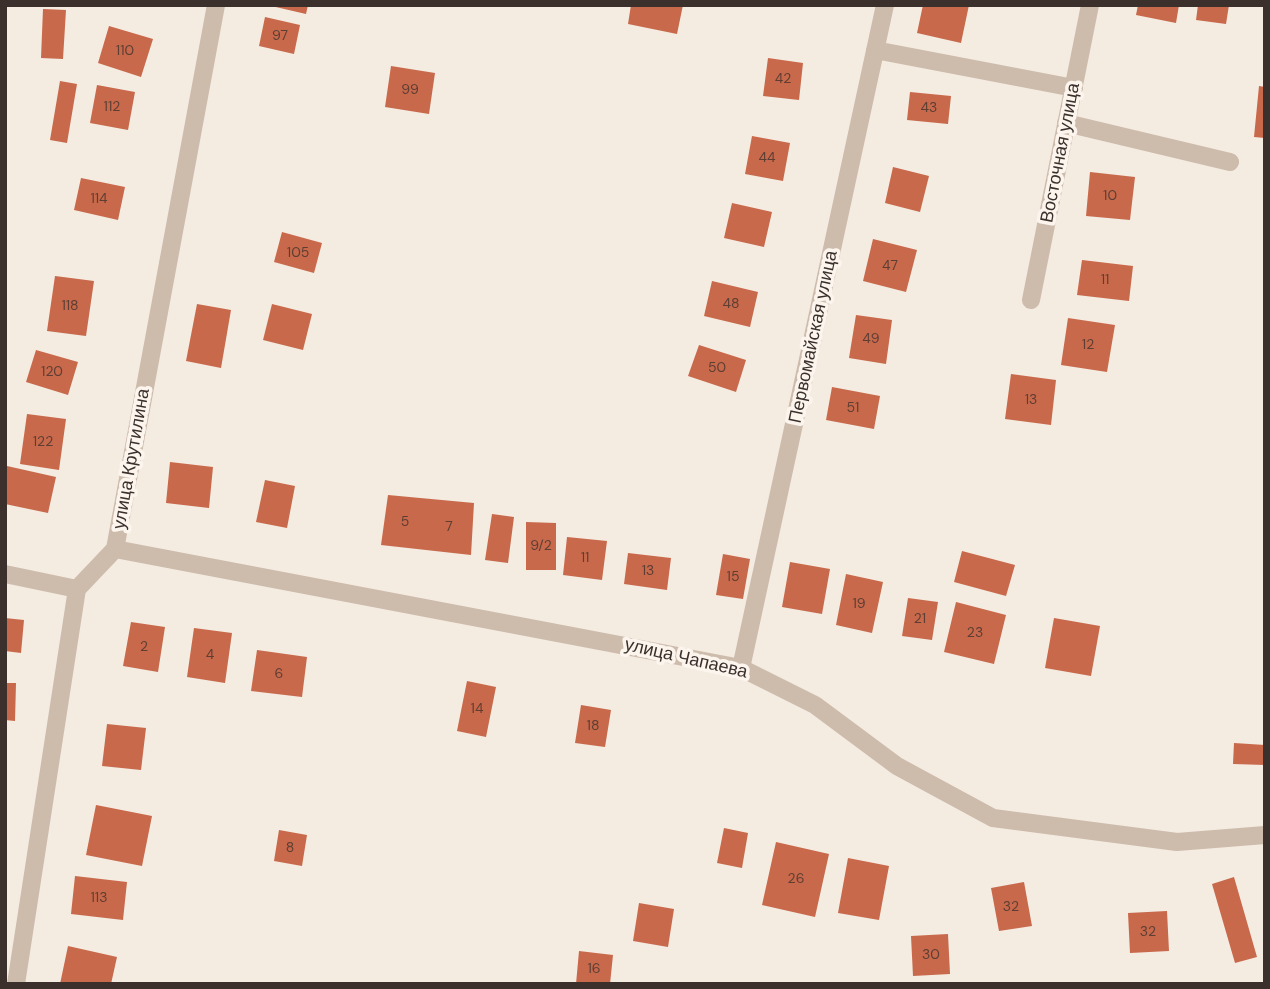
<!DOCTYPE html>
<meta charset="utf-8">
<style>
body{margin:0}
#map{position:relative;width:1270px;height:989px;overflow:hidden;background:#f4ebe1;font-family:"DM Sans",sans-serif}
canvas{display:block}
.frame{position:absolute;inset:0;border:7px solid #3b302b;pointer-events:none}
</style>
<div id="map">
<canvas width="1270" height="989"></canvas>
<div class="frame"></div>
</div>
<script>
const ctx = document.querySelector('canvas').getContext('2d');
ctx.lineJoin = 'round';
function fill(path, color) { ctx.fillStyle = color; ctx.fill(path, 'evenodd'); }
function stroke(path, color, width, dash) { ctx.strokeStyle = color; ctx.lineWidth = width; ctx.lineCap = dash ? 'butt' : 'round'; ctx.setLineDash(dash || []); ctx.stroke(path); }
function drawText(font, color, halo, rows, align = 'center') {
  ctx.font = font + ' "DM Sans",sans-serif'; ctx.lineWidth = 7; ctx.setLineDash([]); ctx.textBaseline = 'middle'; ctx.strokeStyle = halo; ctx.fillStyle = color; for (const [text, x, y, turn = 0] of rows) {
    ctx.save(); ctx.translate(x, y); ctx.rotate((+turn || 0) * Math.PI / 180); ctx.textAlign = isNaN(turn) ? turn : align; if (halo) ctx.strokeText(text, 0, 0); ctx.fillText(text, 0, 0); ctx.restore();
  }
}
const building = new Path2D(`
 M267,5H308L306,14Z
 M631,5H683L677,34L628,24Z
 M923,5H969L961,43L917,33Z
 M1138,5H1179L1176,23L1136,15Z
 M1198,5H1229L1226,24L1196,20Z
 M43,9L66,10L63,59L41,58Z
 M265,17L300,25L294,54L259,46Z
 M109,26L153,39L141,77L98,63Z
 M768,58L803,63L799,100L763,96Z
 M391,66L435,73L429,114L385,107Z
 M60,81L77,84L67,143L50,140Z
 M97,85L135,92L128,130L90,123Z
 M1259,86L1265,87V138L1254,137Z
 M910,92L951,96L948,124L907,120Z
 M752,136L790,143L783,181L745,174Z
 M893,167L929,176L920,212L885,203Z
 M1090,172L1135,177L1130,220L1086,216Z
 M81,178L125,187L118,220L74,210Z
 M732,203L772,212L764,247L724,238Z
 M282,232L322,243L314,273L274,262Z
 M873,239L917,250L906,292L863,281Z
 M1082,260L1133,266L1129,301L1077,295Z
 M55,276L94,281L86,336L47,331Z
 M712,281L758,292L750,327L704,316Z
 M197,304L231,310L221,368L186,361Z
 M272,304L312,314L303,350L263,340Z
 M856,315L892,320L886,364L849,358Z
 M1068,318L1115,325L1107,372L1061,365Z
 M699,345L746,360L736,392L688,376Z
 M36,350L78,362L68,395L26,382Z
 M1011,374L1056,380L1051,425L1005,419Z
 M832,387L880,396L874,429L826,420Z
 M27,414L66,419L59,470L20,464Z
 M170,462L213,467L209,508L166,503Z
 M7,466L56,477L48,513L5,504Z
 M265,480L295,486L287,528L256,522Z
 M388,495L474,503L471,555L381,545Z
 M492,514L514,517L508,563L485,560Z
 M526,522L556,523V570H526Z
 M567,537L607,541L602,580L563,575Z
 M962,551L1015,565L1006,596L954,582Z
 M628,553L671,558L667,590L624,584Z
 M723,554L750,559L743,599L716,595Z
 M790,562L830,569L822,614L782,607Z
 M846,574L883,582L872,633L836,625Z
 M908,598L938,602L932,640L902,636Z
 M956,602L1006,615L994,664L944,652Z
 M5,618L24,620L21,653L5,651Z
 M1054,618L1100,626L1091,676L1045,668Z
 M131,622L165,627L158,672L123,666Z
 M194,628L232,633L225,683L187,677Z
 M257,650L307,657L302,697L251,691Z
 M467,681L496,687L486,737L457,731Z
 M5,683H16L15,721L5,720Z
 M581,705L611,710L605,747L575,743Z
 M107,724L146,728L141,770L102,766Z
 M1234,743L1265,745V765L1233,764Z
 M96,805L152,816L142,866L86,855Z
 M724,828L748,833L742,868L717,863Z
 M279,830L307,835L302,866L274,861Z
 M776,842L829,854L815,917L762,905Z
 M848,858L889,866L879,920L838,913Z
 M75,876L127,882L123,920L71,914Z
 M1234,877L1257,957L1235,963L1212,884Z
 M1024,882L1032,926L999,931L991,888Z
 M639,903L674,909L668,947L633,941Z
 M1167,911L1169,951L1130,953L1128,913Z
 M948,934L950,974L913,976L911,936Z
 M68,946L117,957L111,984H60Z
 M579,951L613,955L610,984H576Z`);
const minor = new Path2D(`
 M875,50L1074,88
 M1066,123L1230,162
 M1031,300L1090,5
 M115,549L741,668L815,705L897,766L993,818L1177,842L1265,835
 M5,574L77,589
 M741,668L885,5
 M16,984L77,589L115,549L216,5`);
const numberNames = [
 ["97",280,36],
 ["110",125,51],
 ["42",783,79],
 ["99",410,90],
 ["112",112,107],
 ["43",929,108],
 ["44",767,158],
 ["10",1110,196],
 ["114",99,199],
 ["105",298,253],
 ["47",890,266],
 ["11",1105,280],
 ["48",731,304],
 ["118",70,306],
 ["49",871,339],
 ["12",1088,345],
 ["50",717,368],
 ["120",52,372],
 ["13",1031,400],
 ["51",853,408],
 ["122",43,442],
 ["5",405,522],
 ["7",449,527],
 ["9/2",541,546],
 ["11",585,558],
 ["13",648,571],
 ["15",733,577],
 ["19",859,604],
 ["21",920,619],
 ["23",975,633],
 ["2",144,647],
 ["4",210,655],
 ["6",279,674],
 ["14",477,709],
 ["18",593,726],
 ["8",290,848],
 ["26",796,879],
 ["113",99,898],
 ["32",1011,907],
 ["32",1148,932],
 ["30",931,955],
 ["16",594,969]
];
const streetNames = [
 ["Восточная улица",1061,153,-79],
 ["Первомайская улица",814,337,-78],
 ["улица Крутилина",132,459,-80],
 ["улица Чапаева",686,659,13]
];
fill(building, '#c8694b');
stroke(minor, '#cdbbac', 18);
drawText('14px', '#5e3e33', null, numberNames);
drawText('18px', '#3b302b', '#fbf5ee', streetNames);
</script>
